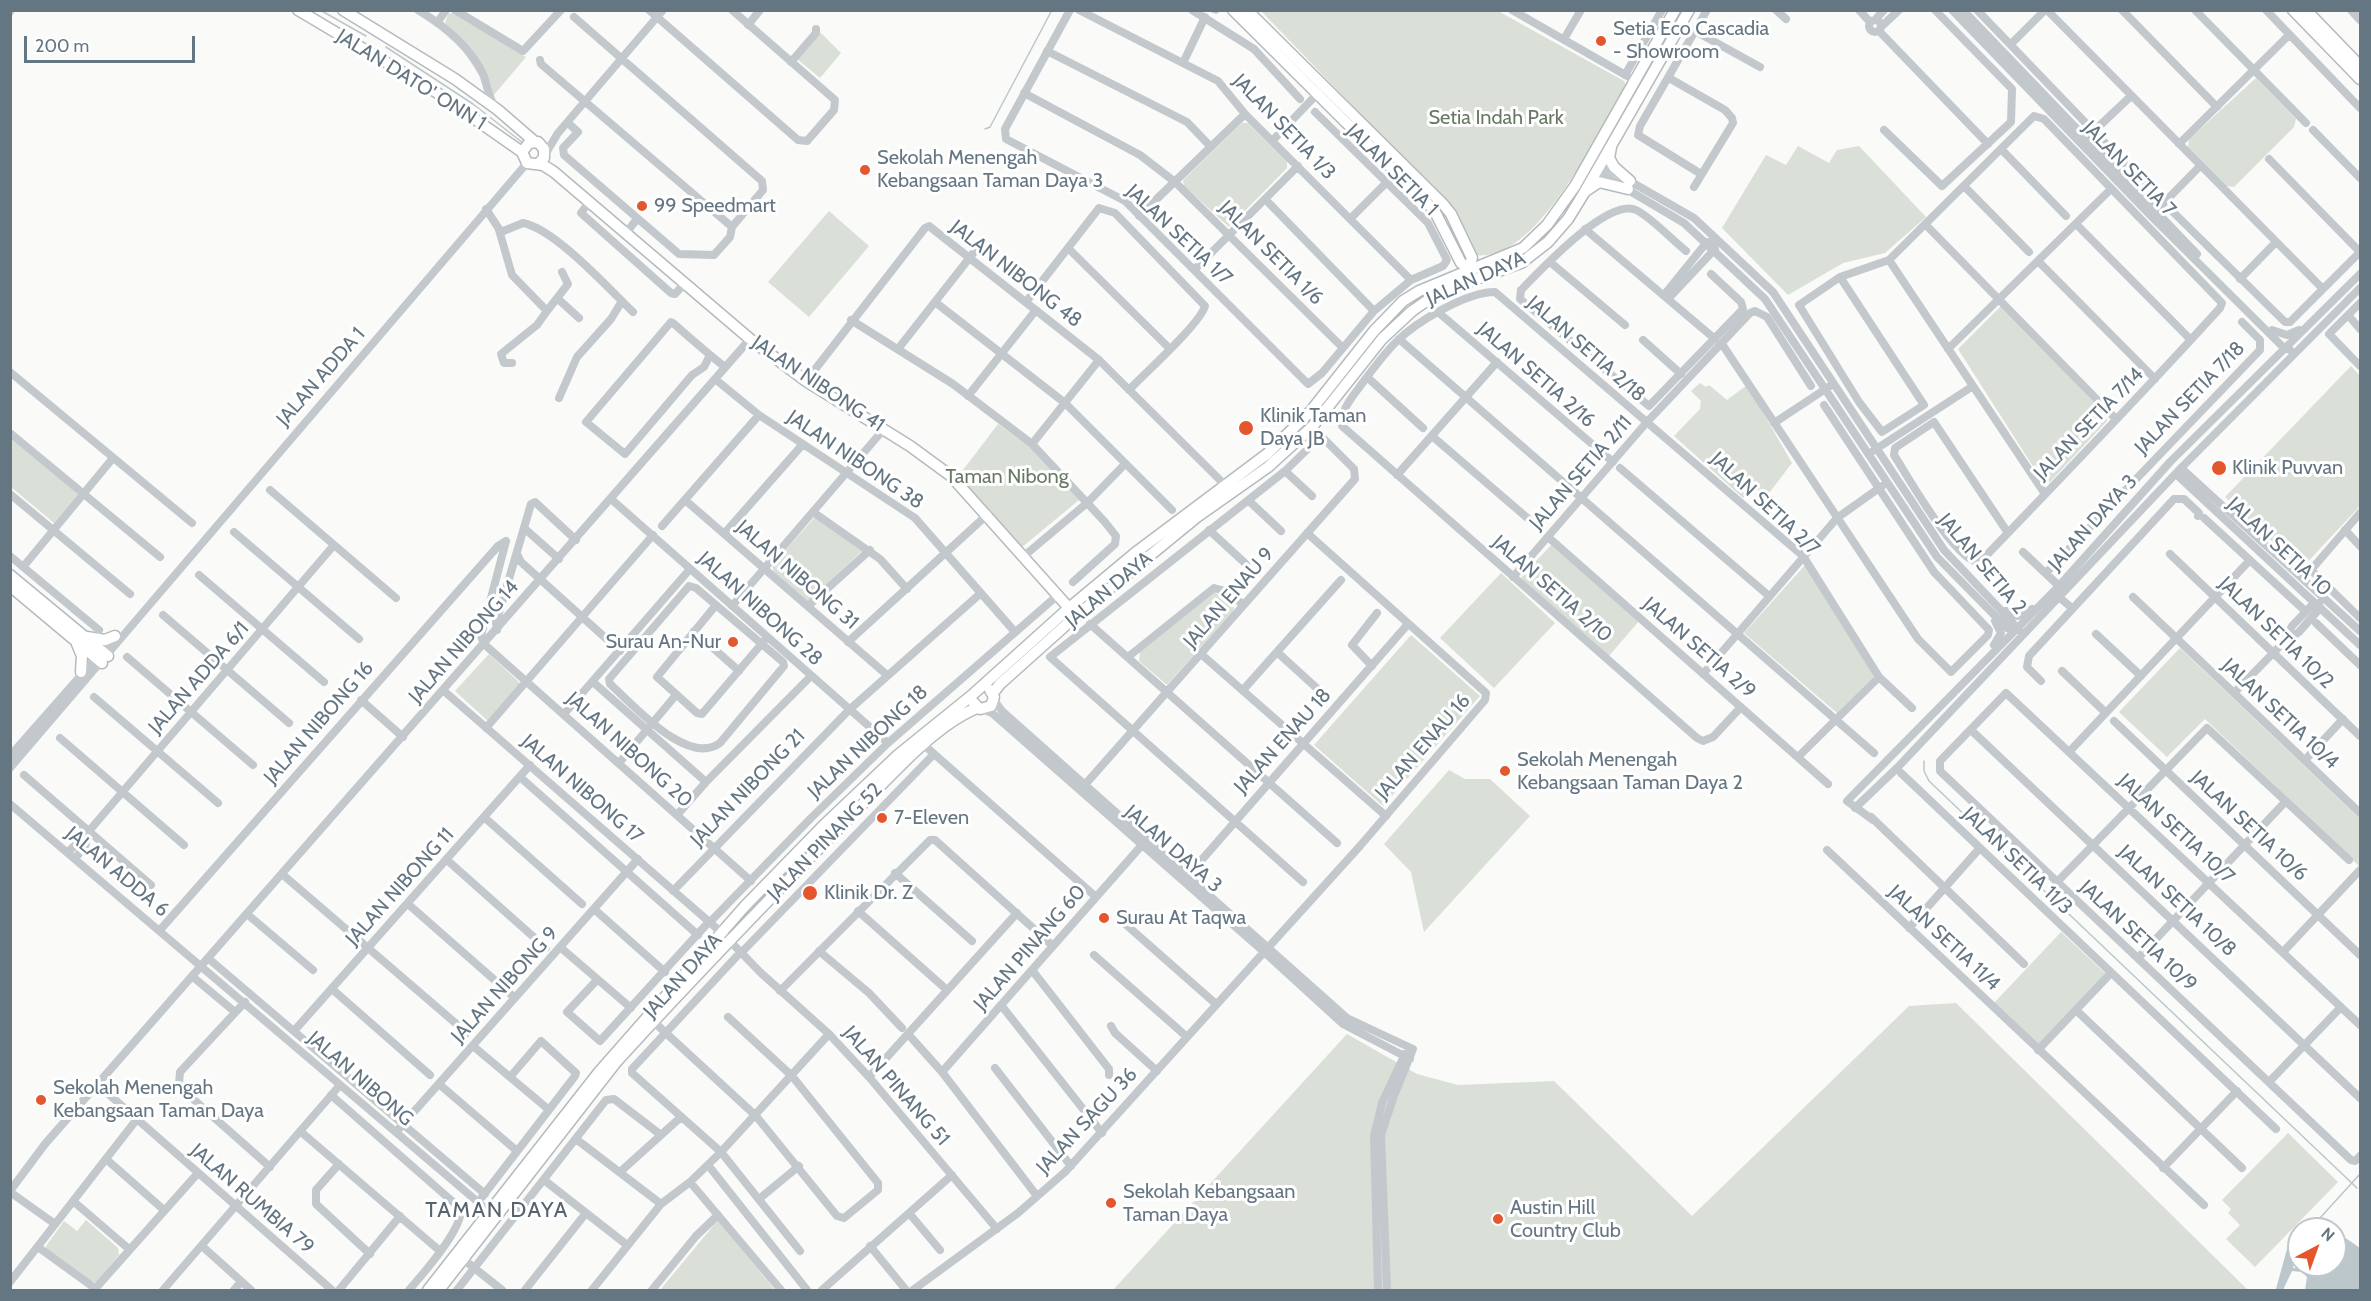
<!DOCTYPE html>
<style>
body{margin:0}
#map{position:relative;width:2371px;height:1301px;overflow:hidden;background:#fafaf8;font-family:Cabin,sans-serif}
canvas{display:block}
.frame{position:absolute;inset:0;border:12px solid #657683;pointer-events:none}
.north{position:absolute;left:2287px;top:1217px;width:60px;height:60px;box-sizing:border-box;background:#fff;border:2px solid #c1c8cd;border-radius:50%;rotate:41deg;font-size:16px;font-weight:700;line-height:24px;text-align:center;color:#657683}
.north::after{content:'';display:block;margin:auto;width:21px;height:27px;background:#e4572e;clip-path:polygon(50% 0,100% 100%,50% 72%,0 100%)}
.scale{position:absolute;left:24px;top:36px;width:171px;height:27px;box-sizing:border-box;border:3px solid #657683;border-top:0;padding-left:8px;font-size:18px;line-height:21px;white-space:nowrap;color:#657683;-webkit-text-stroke:4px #fff;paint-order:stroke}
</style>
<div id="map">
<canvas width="2371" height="1301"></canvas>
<div class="frame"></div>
<div class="north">N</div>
<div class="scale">200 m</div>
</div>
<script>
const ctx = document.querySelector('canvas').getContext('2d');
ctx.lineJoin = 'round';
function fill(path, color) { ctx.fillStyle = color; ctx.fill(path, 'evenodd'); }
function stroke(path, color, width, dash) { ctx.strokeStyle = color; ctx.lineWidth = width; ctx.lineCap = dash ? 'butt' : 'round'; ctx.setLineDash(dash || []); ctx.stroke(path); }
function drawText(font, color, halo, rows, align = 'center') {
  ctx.font = font + ' Cabin,sans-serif'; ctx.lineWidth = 6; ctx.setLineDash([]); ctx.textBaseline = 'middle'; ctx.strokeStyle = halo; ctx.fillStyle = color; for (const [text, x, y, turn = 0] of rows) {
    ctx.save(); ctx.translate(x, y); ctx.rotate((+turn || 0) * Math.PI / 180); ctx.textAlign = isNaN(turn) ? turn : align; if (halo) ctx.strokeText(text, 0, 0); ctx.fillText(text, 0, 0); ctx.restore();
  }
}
const green = new Path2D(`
 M1261,11H1498L1624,81L1626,86C1598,131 1537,264 1475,255L1453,210Z
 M453,13L526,57L493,96L445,23L448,14Z
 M821,33L841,53L820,78L797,59Z
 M2256,78L2296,119L2294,127L2234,187L2226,186L2188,147L2189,139Z
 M1242,123H1248L1287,161V168L1229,227L1184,186L1183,180Z
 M1798,146L1829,163L1837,150L1859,146L1926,217L1885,253L1843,263L1788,295L1722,228L1766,155L1786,165Z
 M829,211L869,246L809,317L768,282Z
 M2002,305L2106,415L2107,421L2049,483L2043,482L1958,349Z
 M2351,366L2360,376V506L2301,569L2225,497Z
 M1700,383L1706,387L1709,385L1727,400L1747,385L1792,463L1766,497L1753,487L1743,498L1674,436L1700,409L1701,401L1691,391Z
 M998,424L1031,448L1079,500L1021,548L957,478Z
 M10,438L78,494L54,523L11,487Z
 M815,517L862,551L807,602L774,572L772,565Z
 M1551,545L1639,621L1609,656L1522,580V576Z
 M1805,565L1875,675L1837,713L1744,633Z
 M1501,573L1555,623L1494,688L1440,638Z
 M1214,593L1221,594L1234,608L1233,611L1167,685L1139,661L1140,652Z
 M1411,635L1480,696L1383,806L1314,745Z
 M2180,648L2360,819L2359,866L2205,719L2167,757L2119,712Z
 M489,654L521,684L488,721L455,691Z
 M1449,770L1465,779H1490L1530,816L1424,932L1411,872L1384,844Z
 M2061,932L2106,974L2038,1046L1993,1004Z
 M1956,1003L2248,1290H1113L1347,1034L1417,1074L1458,1085L1554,1081L1692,1216L1909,1006Z
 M2288,1133L2338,1182L2255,1267L2226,1239L2240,1225L2228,1213L2231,1209L2222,1200Z
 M86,1220L118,1248L119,1255L96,1282H90L46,1251V1246L64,1221L77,1231Z
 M718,1220L775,1290H660Z`);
const water = new Path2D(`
 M2338,1237L2347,1239L2360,1248V1290H2305L2307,1277L2302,1272L2292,1271L2283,1290L2276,1289L2287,1249L2290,1246L2295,1249L2293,1268L2335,1265V1238Z`);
const stream = new Path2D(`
 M320,10L366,36
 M1207,10L1216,13L1221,10
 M386,47L473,104L523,143
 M985,129L990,127L1052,10
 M1924,761V771L1929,781L2357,1188
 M2310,1229L2360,1174
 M2292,1247L2299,1240`);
const minor = new Path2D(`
 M418,10C443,25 470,47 483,74C487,84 488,96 494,105
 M455,10L523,51L561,10
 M649,10L798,140L807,141L834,110L835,100L732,10
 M1070,10L1005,129L1006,139L1125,201L1308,384L1322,373L1374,311L1411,280L1443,266L1447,260L1428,223L1315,112
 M1079,10L1218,81L1245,114L1411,280
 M1192,10L1254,49L1300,99
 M1512,10L1636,81
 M1776,10L1786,19
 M1859,10L1870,22
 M1952,10L2151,216L2284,348L2290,350
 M1963,10L2197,254
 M1977,10L2156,196
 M2047,10L2323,289
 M2122,10L2217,107
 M2195,10L2306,123
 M2266,10L2360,108
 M2351,10L2360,20
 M10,12L11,10
 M1869 26a6 6 0 1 1 12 0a6 6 0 1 1-12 0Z
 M1875,20L1884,10
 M437,23L446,10
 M748,25L760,10
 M1882,26L1899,10
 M1695,31L1760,67
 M1879,31L1988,144
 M1564,39L1581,10
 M2011,44L2045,10
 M1047,51L1187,122L1211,147
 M540,60L541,64L732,227
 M791,62L816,33V29
 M1183,63L1205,17
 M1625,75L1662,10
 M1669,78L1725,110L1732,118L1733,123L1694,187
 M1024,93L1140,155L1175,182L1343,348
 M568,123L578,132L563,148L564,155L679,254L714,255L730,237L732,227L763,190L762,181L574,17
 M1884,130L1942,186L2011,122L2012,89L1935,10
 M2313,130L2360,178
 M2094,131L2131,96
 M1273,140L1321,90
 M2179,144L2289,35
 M2001,149L2066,216
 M546,153L558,133L663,10
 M2269,159L2360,252
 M1600,164L1694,218L1773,292L1944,550L2013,623L2016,630
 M1596,171L1684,223L1765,299L1937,557L2007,628L2019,630
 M1701,174L1638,135L1640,126L1707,10
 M1964,186L2029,252
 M1265,199L1374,311
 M589,202L581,213L671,293L675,294L684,284
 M486,209L501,232L523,223C555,229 609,289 633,312
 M2172,211L2285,322H2290L2360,252
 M2152,215L2200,166
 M1139,216L1245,114
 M1351,218L1387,182
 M1925,224L2116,419
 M2076,224L2191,340
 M1585,229L1715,339
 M499,230L512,275L547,311L568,284L562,272
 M626,233L637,219
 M1069,249L1169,348
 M1686,251C1672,240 1651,217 1636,210C1608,197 1540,271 1521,290L1520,299L1649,406L1743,309L1741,302L1711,274
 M1889,260L2045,494
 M2038,261L2155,379
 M1550,262L1625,325
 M1194,270L1298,166
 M1840,277L1924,405L1882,432L1859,402L1799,305L1840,277L1889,260L2034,116L2044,119L2222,303L2220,308C2142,394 2061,478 1980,562C1958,566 1907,475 1894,455L1895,448L1934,422L2008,533
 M2240,279L2276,242
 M1664,295L1707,242L1712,243
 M557,298L579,318
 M1668,299L1715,249L1713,244
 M935,302L1065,403L1172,510
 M1026,302L1099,208L1115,213L1205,306C1200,324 1145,373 1129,390
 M2360,303L2329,334L2360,366
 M1438,312L1613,462
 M2348,315L2360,329
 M851,320L953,384L1032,444L1104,521L1116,536L1115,544L1073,582
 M2272,330L2287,335L2299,330
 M1399,339L1874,753
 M1643,340L1681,374
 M1722,344L1918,639L1951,672L1988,635L1989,630L1934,572L1824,405
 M898,349L978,247
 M1948,349L2111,189
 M710,355L704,367L692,375L625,454L586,422L671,322L673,323C690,338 707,353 725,367
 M512,363H504L501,354L537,325L547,311
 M10,372L192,523
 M1367,377L1423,428
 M715,379L759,415L915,518L1015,632
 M806,381L925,228L929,226L1099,360L1225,485
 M968,396L1036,310
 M559,398L577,357L611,319L622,301
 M1774,423L1830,386
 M10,433L160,557
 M1432,436L1539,528
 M1032,444L1099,360
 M1873,451L1973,386
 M1620,468L1769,596
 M2181,468L2360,631
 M1285,471L1312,496
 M2176,474L2360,645
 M1397,475L1497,362
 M270,490L396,598
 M10,494L130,594
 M611,499L888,743
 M685,500L887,675
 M1248,500L1281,531
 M813,512L880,559L907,589
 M2360,513L2311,570L2360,618
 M2204,518L2302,608
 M662,526L759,415
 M524,528L559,559
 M1209,530L1246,564
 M2345,530L2360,546
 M234,532L359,639
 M724,534L803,444
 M1548,537L1828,784
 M506,541L481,636L484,644L751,881
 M2023,552L2059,586
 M517,554L521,562L620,651
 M2170,554L2360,736
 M10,556L99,630
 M1024,556L1087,503L1125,464
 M23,567L113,458
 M2046,573L2260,350V340L2242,322
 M199,575L324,682
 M1513,577L1647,422L1750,313L1755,311L1767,317L1811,386
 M689,586L696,588L783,662L784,666L720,743C687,767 633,704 610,684L609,679Z
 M2133,597L2360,813
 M2056,600L2060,598L2072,608
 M716,605L657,677L697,713L702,714L764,641
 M732,606L884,429
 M808,606L870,550
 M2006,611L2018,616L2032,609
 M163,615L289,723
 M2316,623L2360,665
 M1090,624L1337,843
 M497,630L496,623L531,504L535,502L576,540
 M694,631L739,671
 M2096,634L2141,676
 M2286,641L2299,632L2320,608L2319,603
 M848,642L988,514
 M1994,645L2001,633L1995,621
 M1277,652L1321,692
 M1201,654L1386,816
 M127,657L253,765
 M1128,657L1214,588L1225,591L1244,605
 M1372,666L1352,645L1377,613
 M2062,671L2106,713
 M1703,674L1837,518L1882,486
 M2041,681L2027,667L2029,656L2174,499H2184L2199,513L2198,516
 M593,682L706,782
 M1243,690L1341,580
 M444,691L722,933L761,973L829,1034L869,1077L997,1229
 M2234,693L2283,643L2292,626L2314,603L2318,604
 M94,697L218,803
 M361,700L403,737
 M994,700L1002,711L1347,1018L1413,1049L1394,1096L1381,1135L1387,1290
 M1741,707L1713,737L1703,741L1697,738L1342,426C1340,411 1352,397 1361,385C1372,370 1383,355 1396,342C1417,321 1467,292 1495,292L1803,556L1879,677L1912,708
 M984,710L992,713L1263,951L1343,1024L1410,1059
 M564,714L690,569
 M2114,721L2360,955
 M486,728L653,535
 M1971,730L2360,1098
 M60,738L184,845
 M924,745L1096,897
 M2069,752L2250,560
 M10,756L114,638
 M1798,757L1879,677
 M2305,760L2343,719
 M619,763L676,695
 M10,768L527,163
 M1901,773L2276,1129
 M24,775L151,885
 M520,777L698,935
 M1082,788L1355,479L1354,469L1312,427
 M10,804L492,1214
 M1855,808L1897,768L2181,468L2360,288
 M677,815L706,782L811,676
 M484,817L582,904
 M1871,817L2024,964
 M1873,820L1847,801L2059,586L2170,462L2360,274
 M1827,850L2204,1205
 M68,852L89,832
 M75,858L85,847L89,831L334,545
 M447,860L546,948
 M895,873L972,941
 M282,874L467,1033
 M1185,879L1408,624
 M1303,882L1050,657L1285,471L1320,437
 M2057,882L2207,728L2349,860
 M673,891L849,710L981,593
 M408,904L515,998
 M594,909L665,972
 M858,911L947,990
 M247,914L313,970
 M710,922L811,818L888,743L1058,595
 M1123,922L1216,1004
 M1909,928L1979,849
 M160,930L498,546L506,541
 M560,947L631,1008
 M819,951L869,993L902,1028
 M2283,952L2360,870
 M741,953L933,755
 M1094,955L1187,1037
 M737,956L632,1069V1073L721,1152L800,1251
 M2138,958L2286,801
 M209,959L485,1194
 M1032,970L1109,1069V1075
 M193,977L235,1012
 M597,980L567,1012L600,1041L706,925
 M332,989L430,1075
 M780,991L930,840H935L1053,946
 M245,1002L180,1072L179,1084L184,1091L270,1167
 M1001,1005L1102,1133
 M2076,1010L2242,1168
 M654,1022L756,1116L837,1216L844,1218L878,1190V1183L792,1076L728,1017
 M2360,1025L2006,693L1940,761V771L2351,1160L2355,1161L2360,1156
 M1111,1026L1115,1033L1157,1071
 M294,1031L530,765
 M908,1034L942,1072L1037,1196
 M473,1046L548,1109
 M2038,1050L2111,973
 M995,1068L1071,1166
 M942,1072L1142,845
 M869,1077L1017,913
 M2269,1082L2341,1007
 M97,1084L332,1290
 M439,1084L517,1151
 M331,1095L461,1209C462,1230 423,1274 409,1290
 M300,1131L440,1251
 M396,1132L638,859
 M576,1139L661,1204
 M106,1159L164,1210
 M339,1164L316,1190V1204L370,1254
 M708,1165L807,1290
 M2163,1168L2237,1091
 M620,1172L681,1117
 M544,1180L627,1245
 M690,1182L781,1290
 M10,1191L45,1144L750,339
 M10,1192L55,1224
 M482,1197L575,1076L576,1073L541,1041L510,1077
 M759,1199L799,1166
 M73,1201L129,1249
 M909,1213L940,1250
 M870,1246L906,1290
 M38,1247L96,1289
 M203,1247L251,1290
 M463,1259L502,1290
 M10,1282L137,1119
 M94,1290L198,1173
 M163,1290L340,1085
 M234,1290L241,1282
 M339,1290L400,1216
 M457,1290L606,1100L614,1099L661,1135
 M525,1290L586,1213
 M592,1290L661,1204L690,1182L721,1152L829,1034
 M652,1290L696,1236L718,1215
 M822,1290L952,1175
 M913,1290L1018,1213L1065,1172L1360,846L1485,700L1486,693L1307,533
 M1378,1290L1374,1136L1382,1103L1405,1054`);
const major = new Path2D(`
 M298,10L436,92L522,152
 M343,10L455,79L498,110L535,142
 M1233,10L1434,210L1461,263L1472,271
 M1247,10L1443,204L1451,214L1472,258L1467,273
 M2293,10L2360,79
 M2306,10L2360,66
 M1611,147L1609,158L1614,167L1630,181
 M538,164L544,158V149L538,142L529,143L522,152L527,163L543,165L554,172L750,339L806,381L910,446L951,476L1069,608
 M1587,190L1599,182L1628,189
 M10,575L108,656
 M10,586L102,663
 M87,637L105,640L115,636
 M77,644L82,656L81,672
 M993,693L1000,684L1076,616L1197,517L1268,467L1312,427L1382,339L1412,311L1438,293L1521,263L1548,242L1568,219L1584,193L1689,10
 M973,702L980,709L991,706L994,697L990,690
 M428,1290L599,1072L745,906L823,826L898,755L971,696L1069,608L1135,553L1267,454L1310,412L1374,331L1403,301L1419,291L1523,248L1547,225L1575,186L1675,10
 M439,1290L617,1061C694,977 773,895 853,814C887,780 934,725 977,708`);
const markers = [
 [1601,41,6,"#e4572e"],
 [865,170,6,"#e4572e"],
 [642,206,6,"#e4572e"],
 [1246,428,8,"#e4572e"],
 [2219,468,8,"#e4572e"],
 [733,642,6,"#e4572e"],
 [1505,771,6,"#e4572e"],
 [882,818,6,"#e4572e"],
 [810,893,8,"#e4572e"],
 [1104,918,6,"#e4572e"],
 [41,1100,6,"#e4572e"],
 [1111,1203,6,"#e4572e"],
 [1498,1219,6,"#e4572e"]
];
const poiNames = [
 ["Setia Eco Cascadia",1613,29],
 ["- Showroom",1613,52],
 ["Sekolah Menengah",877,158],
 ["Kebangsaan Taman Daya 3",877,181],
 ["99 Speedmart",654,206],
 ["Klinik Taman",1260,416],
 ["Daya JB",1260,439],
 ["Klinik Puvvan",2232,468],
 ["Surau An-Nur",721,642,"right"],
 ["Sekolah Menengah",1517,760],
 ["Kebangsaan Taman Daya 2",1517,783],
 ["7-Eleven",894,818],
 ["Klinik Dr. Z",824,893],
 ["Surau At Taqwa",1116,918],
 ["Sekolah Menengah",53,1088],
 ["Kebangsaan Taman Daya",53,1111],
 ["Sekolah Kebangsaan",1123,1192],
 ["Taman Daya",1123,1215],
 ["Austin Hill",1510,1208],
 ["Country Club",1510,1231]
];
const streetNames = [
 ["JALAN DATO' ONN 1",411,80,32],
 ["JALAN SETIA 1/3",1284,127,46],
 ["JALAN SETIA 7",2129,169,46],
 ["JALAN SETIA 1",1392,170,45],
 ["JALAN SETIA 1/7",1179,235,43],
 ["JALAN SETIA 1/6",1271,253,45],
 ["JALAN NIBONG 48",1016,274,38],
 ["JALAN DAYA",1476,279,-24],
 ["JALAN SETIA 2/18",1586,349,41],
 ["JALAN SETIA 2/16",1536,375,41],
 ["JALAN ADDA 1",321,377,-49],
 ["JALAN NIBONG 41",818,384,34],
 ["JALAN SETIA 7/18",2190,398,-46],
 ["JALAN SETIA 7/14",2089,424,-46],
 ["JALAN NIBONG 38",855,460,34],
 ["JALAN SETIA 2/11",1581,473,-49],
 ["JALAN SETIA 2/7",1765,504,43],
 ["JALAN DAYA 3",2093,523,-48],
 ["JALAN SETIA 10",2279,547,43],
 ["JALAN SETIA 2",1982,564,50],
 ["JALAN NIBONG 31",797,575,41],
 ["JALAN SETIA 2/10",1552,589,41],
 ["JALAN DAYA",1109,590,-40],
 ["JALAN ENAU 9",1229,598,-49],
 ["JALAN NIBONG 28",760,609,42],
 ["JALAN SETIA 10/2",2276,633,44],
 ["JALAN NIBONG 14",464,642,-49],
 ["JALAN SETIA 2/9",1699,648,41],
 ["JALAN ADDA 6/1",199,678,-49],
 ["JALAN SETIA 10/4",2280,714,43],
 ["JALAN NIBONG 16",319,723,-49],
 ["JALAN ENAU 18",1283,741,-48],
 ["JALAN NIBONG 18",868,742,-43],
 ["JALAN ENAU 16",1423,747,-49],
 ["JALAN NIBONG 20",629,750,42],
 ["JALAN NIBONG 21",748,788,-46],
 ["JALAN NIBONG 17",582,789,41],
 ["JALAN SETIA 10/6",2249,826,43],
 ["JALAN SETIA 10/7",2176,829,43],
 ["JALAN PINANG 52",825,842,-46],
 ["JALAN DAYA 3",1173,849,41],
 ["JALAN SETIA 11/3",2017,861,44],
 ["JALAN ADDA 6",117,872,40],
 ["JALAN NIBONG 11",400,887,-48],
 ["JALAN SETIA 10/8",2177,901,43],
 ["JALAN SETIA 10/9",2138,936,43],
 ["JALAN SETIA 11/4",1944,938,43],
 ["JALAN PINANG 60",1030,948,-49],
 ["JALAN DAYA",683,976,-48],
 ["JALAN NIBONG 9",505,985,-48],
 ["JALAN NIBONG",360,1079,41],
 ["JALAN PINANG 51",896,1086,49],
 ["JALAN SAGU 36",1087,1121,-47],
 ["JALAN RUMBIA 79",252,1199,41]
];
const parkNames = [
 ["Setia Indah Park",1496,118],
 ["Taman Nibong",1007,477]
];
const quarterNames = [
 ["TAMAN DAYA",497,1211]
];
fill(green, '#dadfd7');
fill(water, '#bbc7cb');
stroke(stream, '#bbc7cb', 1.5);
stroke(major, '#b5babe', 13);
stroke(minor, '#c3c8cc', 8);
stroke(major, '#fff', 10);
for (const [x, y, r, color] of markers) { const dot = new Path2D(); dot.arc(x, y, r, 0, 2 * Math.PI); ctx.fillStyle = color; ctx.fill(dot); stroke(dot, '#fff', 2); }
drawText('20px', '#657683', '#fff', poiNames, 'left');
drawText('20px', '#657683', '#fff', streetNames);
drawText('20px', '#687a64', '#fff', parkNames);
ctx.letterSpacing = '1.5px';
drawText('22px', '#57646e', '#fff', quarterNames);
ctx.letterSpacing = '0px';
</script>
